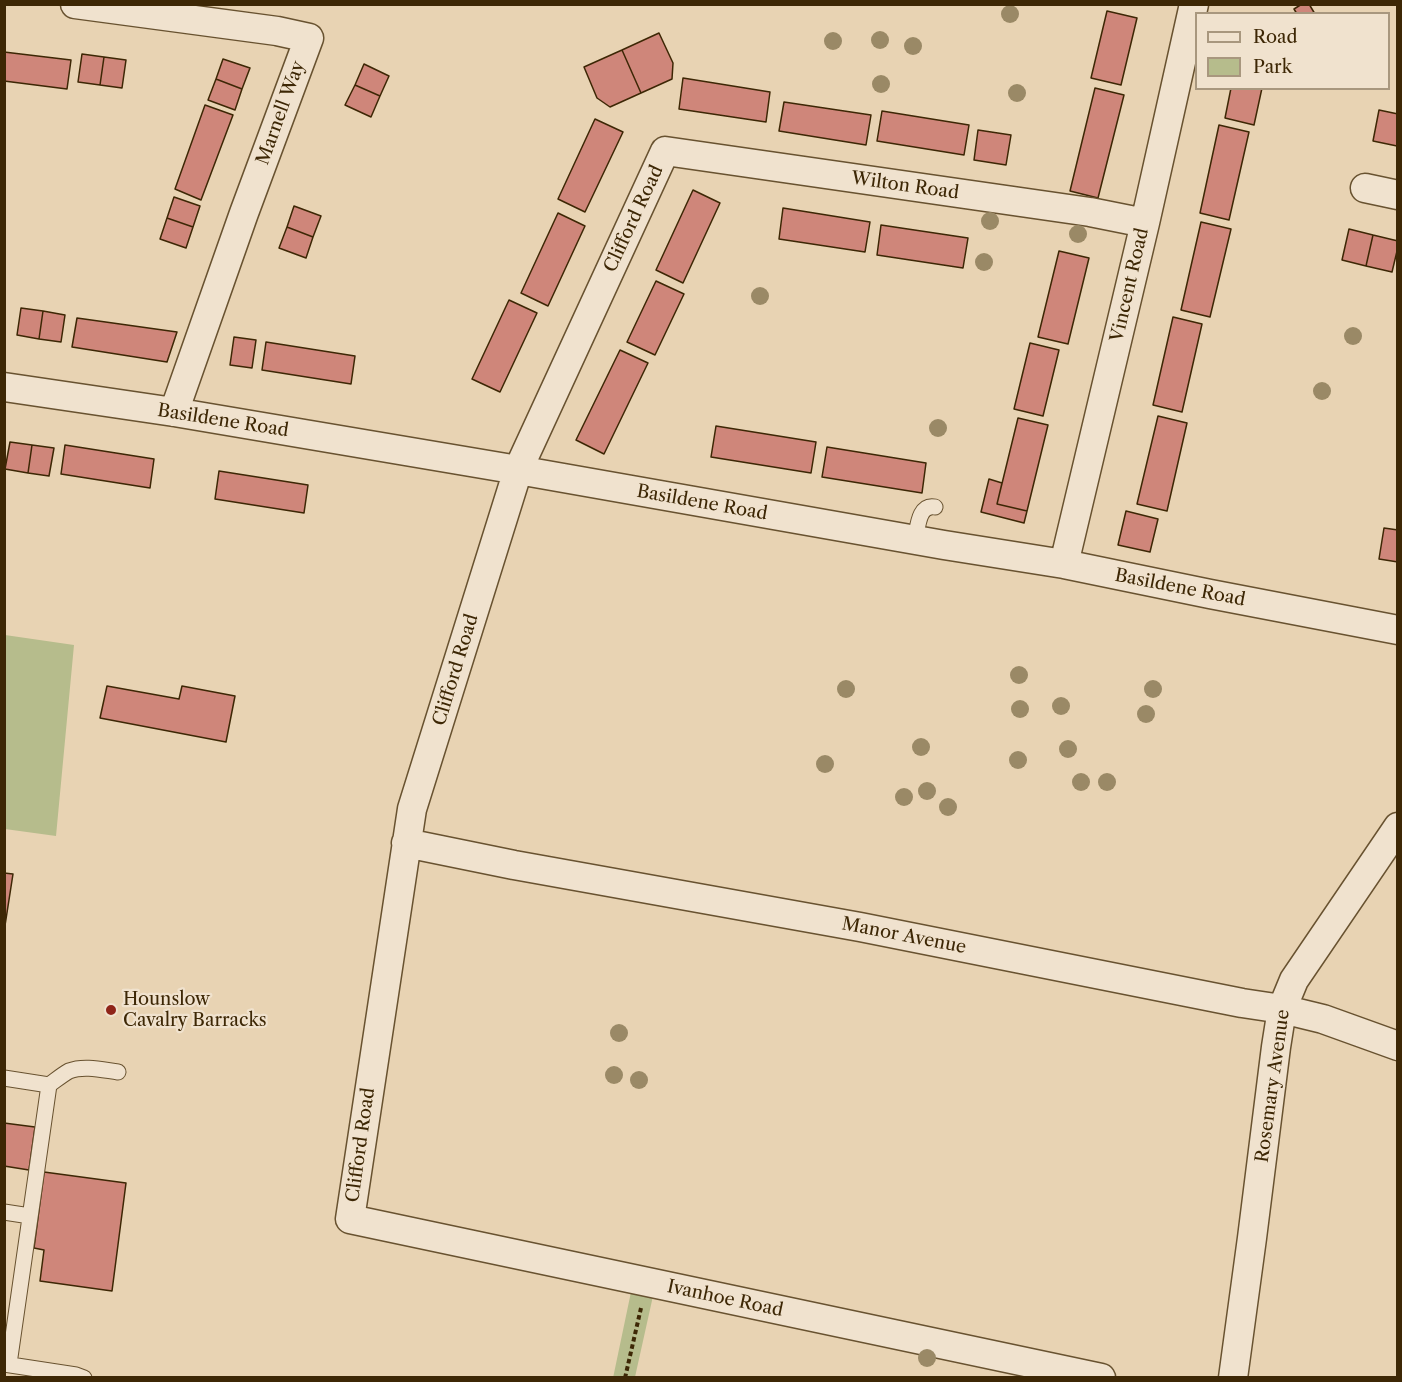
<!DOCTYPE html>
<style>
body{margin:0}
#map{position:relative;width:1402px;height:1382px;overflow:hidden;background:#e8d3b3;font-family:"Libre Caslon Text",serif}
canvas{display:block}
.frame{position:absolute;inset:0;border:6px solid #3d2705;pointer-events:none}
.legend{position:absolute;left:1195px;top:12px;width:195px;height:78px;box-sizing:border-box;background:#f0e2ce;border:2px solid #a8977e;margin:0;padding:8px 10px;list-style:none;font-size:18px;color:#3d2705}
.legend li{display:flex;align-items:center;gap:12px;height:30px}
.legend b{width:30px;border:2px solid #a8977e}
</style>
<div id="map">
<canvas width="1402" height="1382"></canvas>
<div class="frame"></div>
<ul class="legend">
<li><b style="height:8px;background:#f0e2ce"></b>Road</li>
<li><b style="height:16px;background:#b6bc8c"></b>Park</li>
</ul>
</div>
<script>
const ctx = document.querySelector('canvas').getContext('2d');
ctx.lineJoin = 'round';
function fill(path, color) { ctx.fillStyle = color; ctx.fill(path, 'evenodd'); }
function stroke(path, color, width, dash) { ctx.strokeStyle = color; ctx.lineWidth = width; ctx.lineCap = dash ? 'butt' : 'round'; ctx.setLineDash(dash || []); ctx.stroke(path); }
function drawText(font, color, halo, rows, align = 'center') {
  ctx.font = font + ' "Libre Caslon Text",serif'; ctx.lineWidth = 4.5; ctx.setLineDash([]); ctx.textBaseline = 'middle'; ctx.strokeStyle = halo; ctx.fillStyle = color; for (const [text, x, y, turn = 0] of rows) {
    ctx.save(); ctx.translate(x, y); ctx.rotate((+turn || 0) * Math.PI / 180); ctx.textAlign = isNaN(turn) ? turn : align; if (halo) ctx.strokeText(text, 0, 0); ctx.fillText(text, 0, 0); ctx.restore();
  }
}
const green = new Path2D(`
 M5,635L74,645L56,836L5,829Z
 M631,1292L653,1296L635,1377L613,1378Z`);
const building = new Path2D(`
 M1302,4H1309L1315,14H1297L1294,9Z
 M1107,11L1137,18L1121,85L1091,78Z
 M659,33L673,63L672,79L641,93L622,50Z
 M622,50L641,93L610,107L597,98L584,67Z
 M4,52L71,60L67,89L4,81Z
 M82,54L104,57L100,85L78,82Z
 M104,57L126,60L122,88L100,85Z
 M223,59L250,68L242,89L216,79Z
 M364,64L389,76L380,96L355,85Z
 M683,78L770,92L766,122L679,109Z
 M216,79L242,89L235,110L208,100Z
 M355,85L380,96L371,117L345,105Z
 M1095,88L1124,95L1098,198L1070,191Z
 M1231,88H1262L1254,125L1225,118Z
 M784,102L871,115L866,145L779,131Z
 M205,105L233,115L201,200L175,189Z
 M1379,110L1398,114L1397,146L1373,141Z
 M882,111L969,125L964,155L877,141Z
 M595,119L623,132L585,212L558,199Z
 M1219,125L1249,132L1229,220L1200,213Z
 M978,130L1011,135L1006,165L974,160Z
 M693,190L720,203L683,283L656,270Z
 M174,197L200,206L193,227L167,218Z
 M294,206L321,216L313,237L287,227Z
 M783,208L870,222L865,252L779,239Z
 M558,213L585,226L548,306L521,293Z
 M167,218L193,227L186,248L160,239Z
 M1201,222L1231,229L1210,317L1181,310Z
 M881,225L968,238L963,268L877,255Z
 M287,227L313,237L306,258L279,248Z
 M1349,229L1373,235L1366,266L1342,260Z
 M1373,235L1398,241V247L1392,272L1366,266Z
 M1059,251L1089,258L1068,344L1038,337Z
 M656,281L684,294L655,355L627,342Z
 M509,300L537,313L500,392L472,379Z
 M21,308L43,311L39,339L17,335Z
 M43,311L65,315L61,342L39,339Z
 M1173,317L1202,324L1182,412L1153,405Z
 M77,318L177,332L167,362L72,347Z
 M234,337L256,340L252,368L230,365Z
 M266,342L355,356L351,384L262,370Z
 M1030,343L1059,350L1043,416L1014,409Z
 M620,350L648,363L604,454L576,440Z
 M1158,416L1187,423L1167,511L1137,504Z
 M1018,418L1048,425L1027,511L997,504Z
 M716,426L816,442L811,473L711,457Z
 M10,442L32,445L28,473L5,469Z
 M32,445L54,448L49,476L28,473Z
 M65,445L154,459L150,488L61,474Z
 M827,447L926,463L922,493L822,477Z
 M219,471L308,485L304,513L215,499Z
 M989,479L1002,483L997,504L1027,511L1024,523L981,512Z
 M1126,511L1158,519L1150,552L1118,545Z
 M1384,528L1398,530V562L1379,559Z
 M107,686L179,699L182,686L235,696L226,742L100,718Z
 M4,873L13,874L4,932Z
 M4,1123L35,1127L29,1170L4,1166Z
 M44,1172L126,1183L112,1291L40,1281L44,1250L34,1248Z`);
const path = new Path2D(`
 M625,1378L641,1308`);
const service = new Path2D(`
 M915,540C918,528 918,504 935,507
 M4,1078L49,1085L9,1364
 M49,1085C56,1080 62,1075 69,1071C84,1065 103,1070 118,1072
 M4,1212L30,1216
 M4,1364L76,1375L84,1378`);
const minor = new Path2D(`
 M75,4L277,31L309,38L244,213L174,412
 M1365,188L1398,195
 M4,387L174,412L518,470L944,545L1064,564L1210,594L1398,630
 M1064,564L1145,223L1194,4
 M406,843L514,865L860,927L1242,1003L1282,1009L1323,1019L1398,1046
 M1101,1378L350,1219L412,809L518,470L665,151L1090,212L1145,223
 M1233,1378L1252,1238L1276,1047L1282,1009L1294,980L1398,827`);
const trees = [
 [1010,14],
 [880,40],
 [833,41],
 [913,46],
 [881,84],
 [1017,93],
 [990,221],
 [1078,234],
 [984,262],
 [760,296],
 [1353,336],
 [1322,391],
 [938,428],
 [1019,675],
 [846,689],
 [1153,689],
 [1061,706],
 [1020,709],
 [1146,714],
 [921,747],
 [1068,749],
 [1018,760],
 [825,764],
 [1081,782],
 [1107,782],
 [927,791],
 [904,797],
 [948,807],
 [619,1033],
 [614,1075],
 [639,1080],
 [927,1358]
];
const markers = [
 [111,1010,6,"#8f2418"]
];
const streetNames = [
 ["Marnell Way",281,113,-70],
 ["Wilton Road",905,186,8],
 ["Clifford Road",634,219,-65],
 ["Vincent Road",1130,285,-77],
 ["Basildene Road",223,421,9],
 ["Basildene Road",702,503,10],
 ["Basildene Road",1180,588,11],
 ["Clifford Road",456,670,-73],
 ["Manor Avenue",904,936,11],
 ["Rosemary Avenue",1273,1086,-82],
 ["Clifford Road",361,1145,-82],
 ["Ivanhoe Road",725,1299,12]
];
const poiNames = [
 ["Hounslow",123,1000],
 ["Cavalry Barracks",123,1021]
];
fill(green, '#b6bc8c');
fill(building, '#cf867a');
stroke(building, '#3d2705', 1.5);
stroke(service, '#685230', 17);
stroke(minor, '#685230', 31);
stroke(path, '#3d2705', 4, [4.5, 3]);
stroke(service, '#f0e2ce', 15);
stroke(minor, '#f0e2ce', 28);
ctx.fillStyle = '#9a8966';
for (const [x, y] of trees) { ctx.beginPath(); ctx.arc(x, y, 9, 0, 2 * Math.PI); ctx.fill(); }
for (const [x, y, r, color] of markers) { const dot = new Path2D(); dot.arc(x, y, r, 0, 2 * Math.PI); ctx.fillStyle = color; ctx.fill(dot); stroke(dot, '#f0e2ce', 2); }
drawText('18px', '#3d2705', '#f0e2ce', streetNames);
drawText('18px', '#3d2705', '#f0e2ce', poiNames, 'left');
</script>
